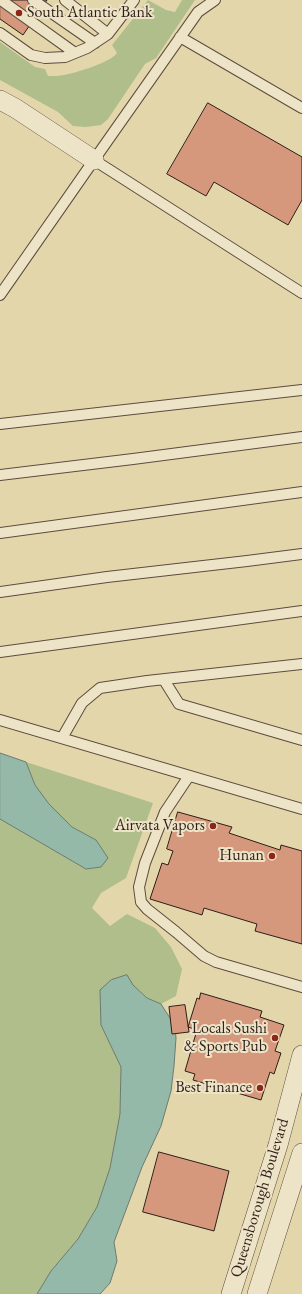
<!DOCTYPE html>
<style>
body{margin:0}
canvas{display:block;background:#e4d6ab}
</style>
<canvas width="302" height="1294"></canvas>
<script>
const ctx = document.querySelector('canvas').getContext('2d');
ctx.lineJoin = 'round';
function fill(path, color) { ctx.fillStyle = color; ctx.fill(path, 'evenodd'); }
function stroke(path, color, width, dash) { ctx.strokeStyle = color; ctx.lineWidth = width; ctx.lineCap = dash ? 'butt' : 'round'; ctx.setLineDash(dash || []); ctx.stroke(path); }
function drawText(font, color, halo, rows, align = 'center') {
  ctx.font = font + ' "EB Garamond",serif'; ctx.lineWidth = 4; ctx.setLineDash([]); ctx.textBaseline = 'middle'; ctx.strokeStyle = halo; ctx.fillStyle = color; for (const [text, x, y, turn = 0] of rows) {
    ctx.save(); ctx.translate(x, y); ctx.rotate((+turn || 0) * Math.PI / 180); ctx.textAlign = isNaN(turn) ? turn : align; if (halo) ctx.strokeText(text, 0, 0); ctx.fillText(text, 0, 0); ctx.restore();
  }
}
const green = new Path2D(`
 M148,0L166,10L175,12L182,0H195L156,58L145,64L108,119L101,125L86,127L73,126L58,112L0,80V42L35,67L45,69L48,76C53,76 59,76 64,75C76,73 111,62 117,53L112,45Z
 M26,762L153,803L126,878L101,893L92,908L110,926L127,914L155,928L171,947L182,969L176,996L161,1004L147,998L133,985L101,1025L121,1067L120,1114L110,1168L97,1207L78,1239L51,1271L37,1294H0V819L86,869L101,867L96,840L72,827L49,804L35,785Z`);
const water = new Path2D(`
 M0,753L26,762L35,785L49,804L72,827L96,840L108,858L101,867L86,869L0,819Z
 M127,975L133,985L147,998L161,1004L175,1026L176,1038L174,1066L171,1091L161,1126L142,1167L114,1242L117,1261L110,1283L100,1294H37L51,1271L78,1239L97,1207L110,1168L120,1114L121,1067L101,1025L100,990L111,980Z`);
const building = new Path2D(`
 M0,0H47L23,35L0,19Z
 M208,103L302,157V200L288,225L214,182L206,196L167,174Z
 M178,812L232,827L229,833L280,850L281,845L302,851V944L255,931L257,924L204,908L202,915L150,899L162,863L168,865L173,851L167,849Z
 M201,993L262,1011L260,1017L284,1025L275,1051L281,1053L274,1074L270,1072L261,1100L193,1080L195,1074L185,1071L197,1030L188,1027L197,998L199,999Z
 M185,1005L189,1032L172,1034L169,1007Z
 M159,1152L229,1171L214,1231L143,1212Z`);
const service = new Path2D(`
 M1,0L75,53
 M33,0L95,43
 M65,0L108,34
 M0,33L31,55L45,58L65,57L87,48L108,34L134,0
 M180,37L302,108
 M94,160L198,12L215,0
 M0,295L94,160L302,293
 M0,424L302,390
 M0,475L133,459L302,437
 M0,533L302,492
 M0,592L107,577L247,561L302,554
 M0,652L302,611
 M164,680L179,704L302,740
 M0,720L302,809
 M62,738L82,703L100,688L147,681L302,664
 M189,776L165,812L145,863L139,887L141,902L147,909L176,932L204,956L216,962L302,987`);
const minor = new Path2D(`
 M0,100L15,108L94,160
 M231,1294L278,1145L302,1055
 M257,1294L302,1153`);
const markers = [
 [19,13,4,"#8f2418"],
 [213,826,4,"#8f2418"],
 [272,856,4,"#8f2418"],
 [275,1038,4,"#8f2418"],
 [260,1088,4,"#8f2418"]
];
const poiNames = [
 ["South Atlantic Bank",27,13,"left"],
 ["Airvata Vapors",205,826],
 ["Hunan",264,856],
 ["Locals Sushi",267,1029],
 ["& Sports Pub",267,1047],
 ["Best Finance",252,1088]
];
const streetNames = [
 ["Queensborough Boulevard",260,1198,-73]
];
fill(green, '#b0be8c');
fill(water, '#95b9a9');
stroke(water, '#6c7b6f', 1);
fill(building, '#d6987d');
stroke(building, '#2e1e18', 1);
stroke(service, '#5c4c3d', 12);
stroke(minor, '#5c4c3d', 20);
stroke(service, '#ede4c8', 10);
stroke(minor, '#ede4c8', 19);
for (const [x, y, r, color] of markers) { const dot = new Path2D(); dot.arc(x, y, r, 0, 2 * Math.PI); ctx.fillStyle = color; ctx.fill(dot); stroke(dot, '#ede4c8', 1.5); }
drawText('16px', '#2e1e18', '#ede4c8', poiNames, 'right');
drawText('16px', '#2e1e18', '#ede4c8', streetNames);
</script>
